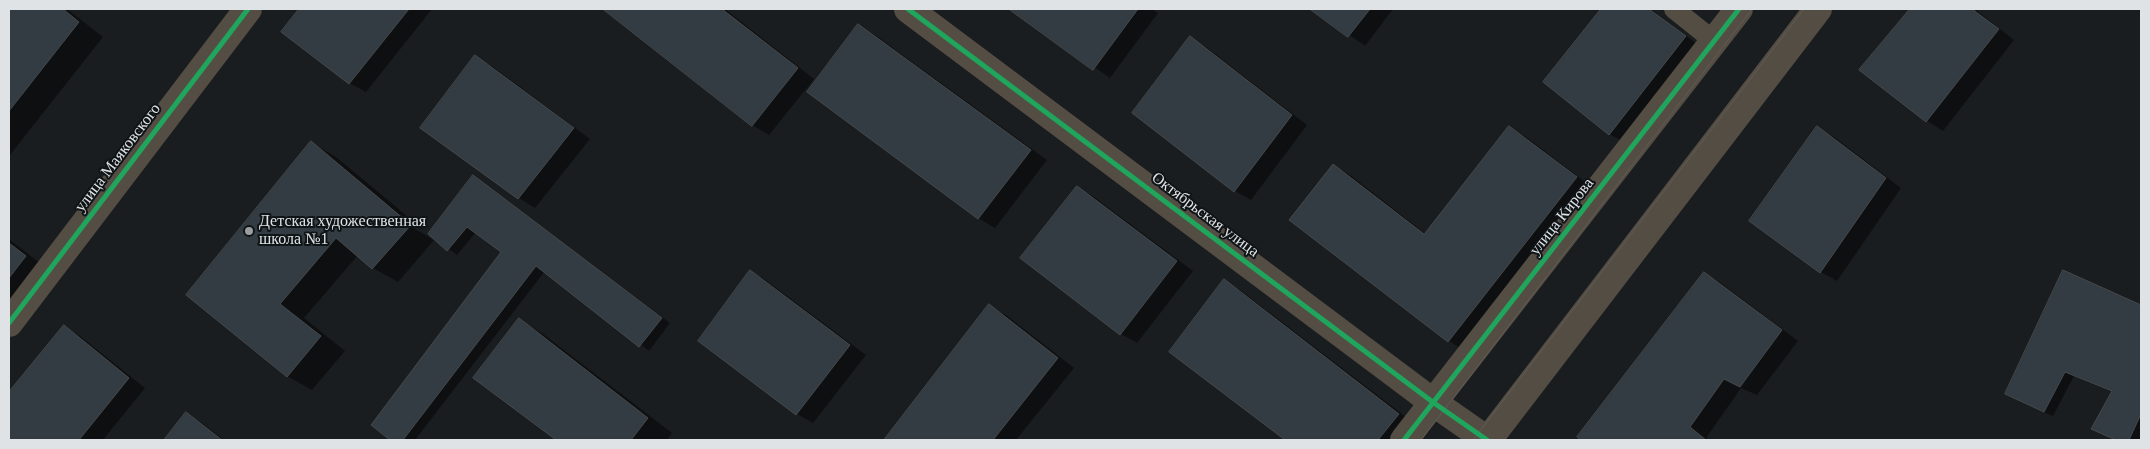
<!DOCTYPE html>
<meta charset="utf-8">
<style>
body{margin:0}
#map{position:relative;width:2150px;height:449px;overflow:hidden;background:#1a1d1f;font-family:"Times New Roman",serif}
canvas{display:block}
.frame{position:absolute;inset:0;border:10px solid #e0e3e6;pointer-events:none}
</style>
<div id="map">
<canvas width="2150" height="449"></canvas>
<div class="frame"></div>
</div>
<script>
const ctx = document.querySelector('canvas').getContext('2d');
ctx.lineJoin = 'round';
function fill(path, color) { ctx.fillStyle = color; ctx.fill(path, 'evenodd'); }
function stroke(path, color, width, dash) { ctx.strokeStyle = color; ctx.lineWidth = width; ctx.lineCap = dash ? 'butt' : 'round'; ctx.setLineDash(dash || []); ctx.stroke(path); }
function drawText(font, color, halo, rows, align = 'center') {
  ctx.font = font + ' "Times New Roman",serif'; ctx.lineWidth = 4; ctx.setLineDash([]); ctx.textBaseline = 'middle'; ctx.strokeStyle = halo; ctx.fillStyle = color; for (const [text, x, y, turn = 0] of rows) {
    ctx.save(); ctx.translate(x, y); ctx.rotate((+turn || 0) * Math.PI / 180); ctx.textAlign = isNaN(turn) ? turn : align; if (halo) ctx.strokeText(text, 0, 0); ctx.fillText(text, 0, 0); ctx.restore();
  }
}
const shadow = new Path2D(`
 M9,9H67L103,37L10,155Z
 M301,9H432L366,92L349,83L283,32Z
 M605,9H725L814,79L769,135L752,125Z
 M1012,9H1152L1158,13L1110,78Z
 M1313,9H1393L1365,46Z
 M1603,9H1651L1701,47L1626,143L1609,134L1545,82Z
 M1911,9H1975L2014,40L1943,131L1927,121L1861,70Z
 M859,25L875,35L1047,160L995,228L978,218Z
 M1190,38L1206,47L1307,125L1251,200L1235,191L1134,113Z
 M475,57L492,66L590,139L535,208L519,198L422,127Z
 M1510,127L1526,137L1593,188L1465,351L1449,341L1291,220L1333,165L1350,175L1426,234Z
 M1817,128L1834,137L1901,188L1837,281L1821,272Z
 M312,143L336,157L425,231L406,221L405,223L434,240L473,177L670,323L649,351L545,271L415,440H392L372,425L503,252L476,232L457,255L435,239L398,282L373,268L358,255L304,318L345,351L312,390L287,376L187,295Z
 M1078,188L1094,197L1193,271L1137,343L1121,334L1021,258Z
 M9,239L50,271L9,315Z
 M751,271L767,281L866,355L813,423L797,414L699,341Z
 M2064,272L2141,306L2140,440H2117L2102,433L2113,392L2074,376L2053,416L2015,399Z
 M1704,273L1721,283L1798,341L1757,395L1741,388L1706,438L1709,440H1583L1579,437Z
 M1224,281L1240,290L1415,424L1402,440H1287L1171,352Z
 M989,306L1006,315L1074,368L1016,440H886Z
 M519,320L543,334L672,433L667,440H558L475,377Z
 M64,326L80,336L145,388L103,440H9V393Z
 M186,414L202,423L224,440H166Z`);
const building = new Path2D(`
 M9,9H63L79,22L9,111Z
 M299,9H409L349,84L281,32Z
 M603,9H722L798,68L752,126Z
 M1009,9H1138L1093,70Z
 M1310,9H1370L1348,37Z
 M1601,9H1649L1686,36L1609,135L1543,82Z
 M1910,9H1972L1999,29L1926,122L1859,70Z
 M858,24L1031,150L978,219L807,92Z
 M1190,36L1292,115L1234,192L1132,113Z
 M475,55L574,128L518,199L420,128Z
 M1509,126L1577,177L1448,342L1289,220L1333,164L1424,234Z
 M1817,126L1886,178L1820,273L1749,221Z
 M311,141L411,225L372,269L336,238L280,304L321,336L287,377L186,295Z
 M473,175L662,318L639,347L536,266L403,440H390L371,425L501,252L467,227L447,251L428,234Z
 M1077,186L1177,261L1120,335L1020,258Z
 M9,243L26,256L9,278Z
 M750,270L850,345L796,415L698,341Z
 M2063,270L2141,305V414L2129,440H2116L2091,429L2112,391L2065,372L2044,412L2005,394Z
 M1704,272L1782,330L1740,387L1724,379L1690,427L1706,440H1581L1577,437Z
 M1224,279L1399,414L1378,440H1285L1169,352Z
 M989,304L1058,358L993,440H884Z
 M519,318L648,418L631,440H556L473,378Z
 M64,325L129,378L79,440H9V392Z
 M186,412L222,440H164Z`);
const service = new Path2D(`
 M1674,9L1714,41`);
const minor = new Path2D(`
 M908,9L1434,403L1487,440
 M9,323L248,9`);
const tertiary = new Path2D(`
 M1404,440L1739,9
 M1488,440L1818,9`);
const tram = new Path2D(`
 M1421,440L1752,9
 M1473,440L1804,9`);
const cycleway = new Path2D(`
 M908,9L1434,403L1487,440
 M9,323L248,9
 M1404,440L1739,9`);
const markers = [
 [249,231,5,"#9b9ea0"]
];
const streetNames = [
 ["улица Маяковского",118,158,-53],
 ["Октябрьская улица",1205,215,37],
 ["улица Кирова",1562,217,-52]
];
const poiNames = [
 ["Детская художественная",259,222],
 ["школа №1",259,240]
];
fill(shadow, '#0007');
fill(building, '#333c43');
stroke(building, '#46494b', 1);
stroke(service, '#544d44', 20);
stroke(minor, '#544d44', 28);
stroke(tertiary, '#544d44', 28);
stroke(tram, '#5f5b56', 1);
stroke(cycleway, '#20a55d', 5);
for (const [x, y, r, color] of markers) { const dot = new Path2D(); dot.arc(x, y, r, 0, 2 * Math.PI); ctx.fillStyle = color; ctx.fill(dot); stroke(dot, '#0f1417', 2); }
drawText('16px', '#e0e3e6', '#0f1417', streetNames);
drawText('16px', '#e0e3e6', '#0f1417', poiNames, 'left');
</script>
